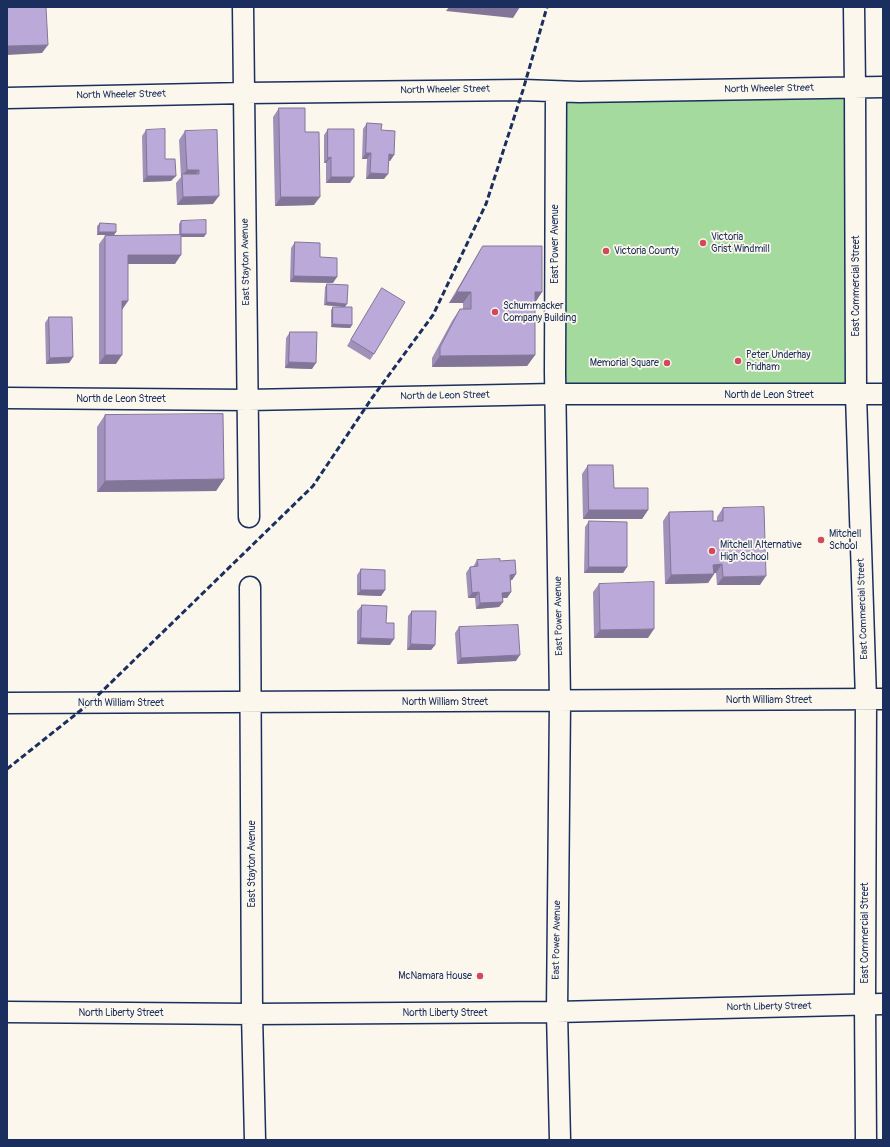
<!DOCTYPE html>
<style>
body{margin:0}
#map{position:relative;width:890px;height:1147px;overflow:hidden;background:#fbf7ec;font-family:Pangolin,sans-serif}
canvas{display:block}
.frame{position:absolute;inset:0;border:8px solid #1b2f5e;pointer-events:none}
</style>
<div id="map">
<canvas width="890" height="1147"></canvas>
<div class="frame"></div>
</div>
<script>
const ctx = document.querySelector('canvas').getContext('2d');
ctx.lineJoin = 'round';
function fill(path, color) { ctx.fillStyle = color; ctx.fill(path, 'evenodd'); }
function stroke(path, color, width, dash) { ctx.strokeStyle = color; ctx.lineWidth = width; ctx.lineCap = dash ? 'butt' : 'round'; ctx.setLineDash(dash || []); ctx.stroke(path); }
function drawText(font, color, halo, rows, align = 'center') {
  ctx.font = font + ' Pangolin,sans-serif'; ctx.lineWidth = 3.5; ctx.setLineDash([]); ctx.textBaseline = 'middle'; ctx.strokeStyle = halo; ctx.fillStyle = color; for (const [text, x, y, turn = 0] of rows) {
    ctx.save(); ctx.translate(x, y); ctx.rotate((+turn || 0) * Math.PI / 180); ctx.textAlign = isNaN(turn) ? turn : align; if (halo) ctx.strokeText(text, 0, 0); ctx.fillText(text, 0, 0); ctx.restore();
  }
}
const green = new Path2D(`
 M849,93L852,390H559V98Z`);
const minor = new Path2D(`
 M243,7L249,517
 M854,7L855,87L856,395L866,699L865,1004L866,1140
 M556,92L555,372L560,701L557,1012L560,1140
 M7,98L245,93L523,90L579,92L883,87
 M7,398L248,400L555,394H883
 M250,587L252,1014L255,1140
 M7,703L883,699
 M7,1012L252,1014L557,1012L883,1004`);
const rail = new Path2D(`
 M7,769L90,703L313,486L372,398L433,315L486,204L523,90L547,7`);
const wall = new Path2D(`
 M279,108L305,132L314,205L275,206L273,117Z
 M367,123L381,130L394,155L390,161L389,160L384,179H366L367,159H362L363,129Z
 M328,129L350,183H326V163H324V135Z
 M146,130L165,159L171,181L143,182L142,136Z
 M185,131L213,204L177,205L176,183L181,177L179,140Z
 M181,221L204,237H181L175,264H128L122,310L116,364H99V244L105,236L179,235V224Z
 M100,223L116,232L114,235H97V226Z
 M295,242L320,257L333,283L290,282L291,248Z
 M483,246L542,292L535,303V355L527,366L432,367V358L452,321L460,309H463V303H449L476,257Z
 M327,284L345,307L324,305L325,287Z
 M382,288L374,354L370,360L347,346Z
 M333,307L352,325L350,328L331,327V310Z
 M49,317L73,357L69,363L46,364L45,323Z
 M290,332L312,369L285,368L286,338Z
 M105,415L224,479L216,491L97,492V427Z
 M588,465L614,488L648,510L642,519H583L582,474Z
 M723,508L760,585H717L716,573H714V574L708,583L665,584L663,521L669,512L713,521H717V517Z
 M589,521L627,567L623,573H584L585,527Z
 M477,560L500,561L516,574L512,580H510L511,592L507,598H503V602L499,607L476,609L475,598H468L466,573L470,567H473Z
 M361,569L385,590L381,596L357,595V575Z
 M599,584L648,638H594L593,592Z
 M362,605L386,623L390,645L357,644V611Z
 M412,611L435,645L431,650H407L408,616Z
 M459,627L516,661L457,664L455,633Z`);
const shadedWall = new Path2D(`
 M41,7H55V8H40Z
 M449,7H520L513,18L446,11Z
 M48,45L42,53L7,55V46Z
 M366,153H371L367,159H362Z
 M389,154L394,155L390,161L385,160Z
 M331,157L326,163H324L328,158Z
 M187,170H199L193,178L182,176Z
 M370,173L388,174L384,179H366Z
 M147,176H176L171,181L143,182Z
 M331,177H354L350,183H326Z
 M219,196L213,204L177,205L183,197Z
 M281,197H320L314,205L275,206Z
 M99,232H116L114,235H97Z
 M181,234H206L204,237H179Z
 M128,255H181L175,264H122Z
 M294,276L337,277L333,283L290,282Z
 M457,292H471L463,303H449Z
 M535,292H542L534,304Z
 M122,301H128L122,310H116Z
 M327,302L347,304L345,307L324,305Z
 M333,324L352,325L350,328L331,327Z
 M105,355H122L116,364H99Z
 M535,355L527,366L432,367L440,356Z
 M73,357L69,363L46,364L50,358Z
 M289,362L316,363L312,369L285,368Z
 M224,479L216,491L97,492L105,481Z
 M589,510H648L642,519H583Z
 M722,564L716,573H707L713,565Z
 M589,567H627L623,573H584Z
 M516,574L512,580L506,581L510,575Z
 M714,574L708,583L665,584L671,575Z
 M766,576L760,585H717L723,577Z
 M361,590H385L381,596L357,595Z
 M479,592L475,598H468L472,593Z
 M511,592L507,598H498L502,593Z
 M503,602L499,607L476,609L480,603Z
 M654,629L648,638H594L600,630Z
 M361,638L394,639L390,645L357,644Z
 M411,644L435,645L431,650H407Z
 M520,655L516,661L457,664L461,658Z`);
const building = new Path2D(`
 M7,7H46L48,45L7,46Z
 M279,108H305V132H319L320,197H281Z
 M367,123L382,124L381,130L395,131L394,155L389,154L388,174L370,173L371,153H366Z
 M165,129V159H175L176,176H147L146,130Z
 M328,129H354V177H331V157L328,158Z
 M217,130L219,196L183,197L182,174H199V170H187L185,131Z
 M206,220V234H181V221Z
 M100,223L116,224V232H99Z
 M181,235V255H128V301H122V355H105V236Z
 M295,242L320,243V257L337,258V277L294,276Z
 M483,246H542V292H535V355L440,356V347L460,309H471V292H457Z
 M327,284L348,285L347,304L327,302Z
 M382,288L405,302L374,354L351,340Z
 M333,307H352V325L333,324Z
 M49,317H72L73,357L50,358Z
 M290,332H317L316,363L289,362Z
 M223,414L224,479L105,481V415Z
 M588,465H613L614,488H648V510H589Z
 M764,507L766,576L723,577L722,564L713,565L714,574L671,575L669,512L713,511V521H723V508Z
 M589,521L627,522V567H589Z
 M500,559V561L515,560L516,574L510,575L511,592L502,593L503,602L480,603L479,592L472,593L470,567L478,566L477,560Z
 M361,569L385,570V590H361Z
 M654,582V629L600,630L599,584Z
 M362,605L387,606L386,623H394V639L361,638Z
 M412,611H436L435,645L411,644Z
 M518,625L520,655L461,658L459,627Z`);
const markers = [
 [703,243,4,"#d1495b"],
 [606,251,4,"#d1495b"],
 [495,312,4,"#d1495b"],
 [738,361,4,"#d1495b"],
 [667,363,4,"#d1495b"],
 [821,540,4,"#d1495b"],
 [712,551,4,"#d1495b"],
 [480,976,4,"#d1495b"]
];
const streetNames = [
 ["North Wheeler Street",769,89,-1],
 ["North Wheeler Street",445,90,-1],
 ["North Wheeler Street",121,95,-1],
 ["East Power Avenue",555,244,-90],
 ["East Stayton Avenue",246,262,-91],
 ["East Commercial Street",856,286,-90],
 ["North de Leon Street",769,395],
 ["North de Leon Street",445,396,-1],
 ["North de Leon Street",121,399],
 ["East Commercial Street",863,609,-92],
 ["East Power Avenue",559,616,-91],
 ["North William Street",769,700],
 ["North William Street",445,702],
 ["North William Street",121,703],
 ["East Stayton Avenue",252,864,-90],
 ["East Commercial Street",865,933,-90],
 ["East Power Avenue",557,940,-89],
 ["North Liberty Street",769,1007,-1],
 ["North Liberty Street",121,1013],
 ["North Liberty Street",445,1013]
];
const poiNames = [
 ["Victoria",711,237],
 ["Grist Windmill",711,249],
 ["Victoria County",614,251],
 ["Schummacker",503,306],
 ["Company Building",503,318],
 ["Peter Underhay",746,355],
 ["Pridham",746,367],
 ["Memorial Square",659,363,"right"],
 ["Mitchell",829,534],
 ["School",829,546],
 ["Mitchell Alternative",720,545],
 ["High School",720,557],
 ["McNamara House",472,976,"right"]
];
fill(green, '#a4da9e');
stroke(minor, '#1b2f5e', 23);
stroke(minor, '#fbf7ec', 20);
stroke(rail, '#1b2f5e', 3, [6, 3]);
fill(wall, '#a091bb');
fill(shadedWall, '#827698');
fill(building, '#baa9d9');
stroke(building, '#827698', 1);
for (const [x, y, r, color] of markers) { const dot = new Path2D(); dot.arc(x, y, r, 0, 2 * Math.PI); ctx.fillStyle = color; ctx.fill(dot); stroke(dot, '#fbf7ec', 1.5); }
drawText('10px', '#1b2f5e', '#fbf7ec', streetNames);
drawText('10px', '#1b2f5e', '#fbf7ec', poiNames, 'left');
</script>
